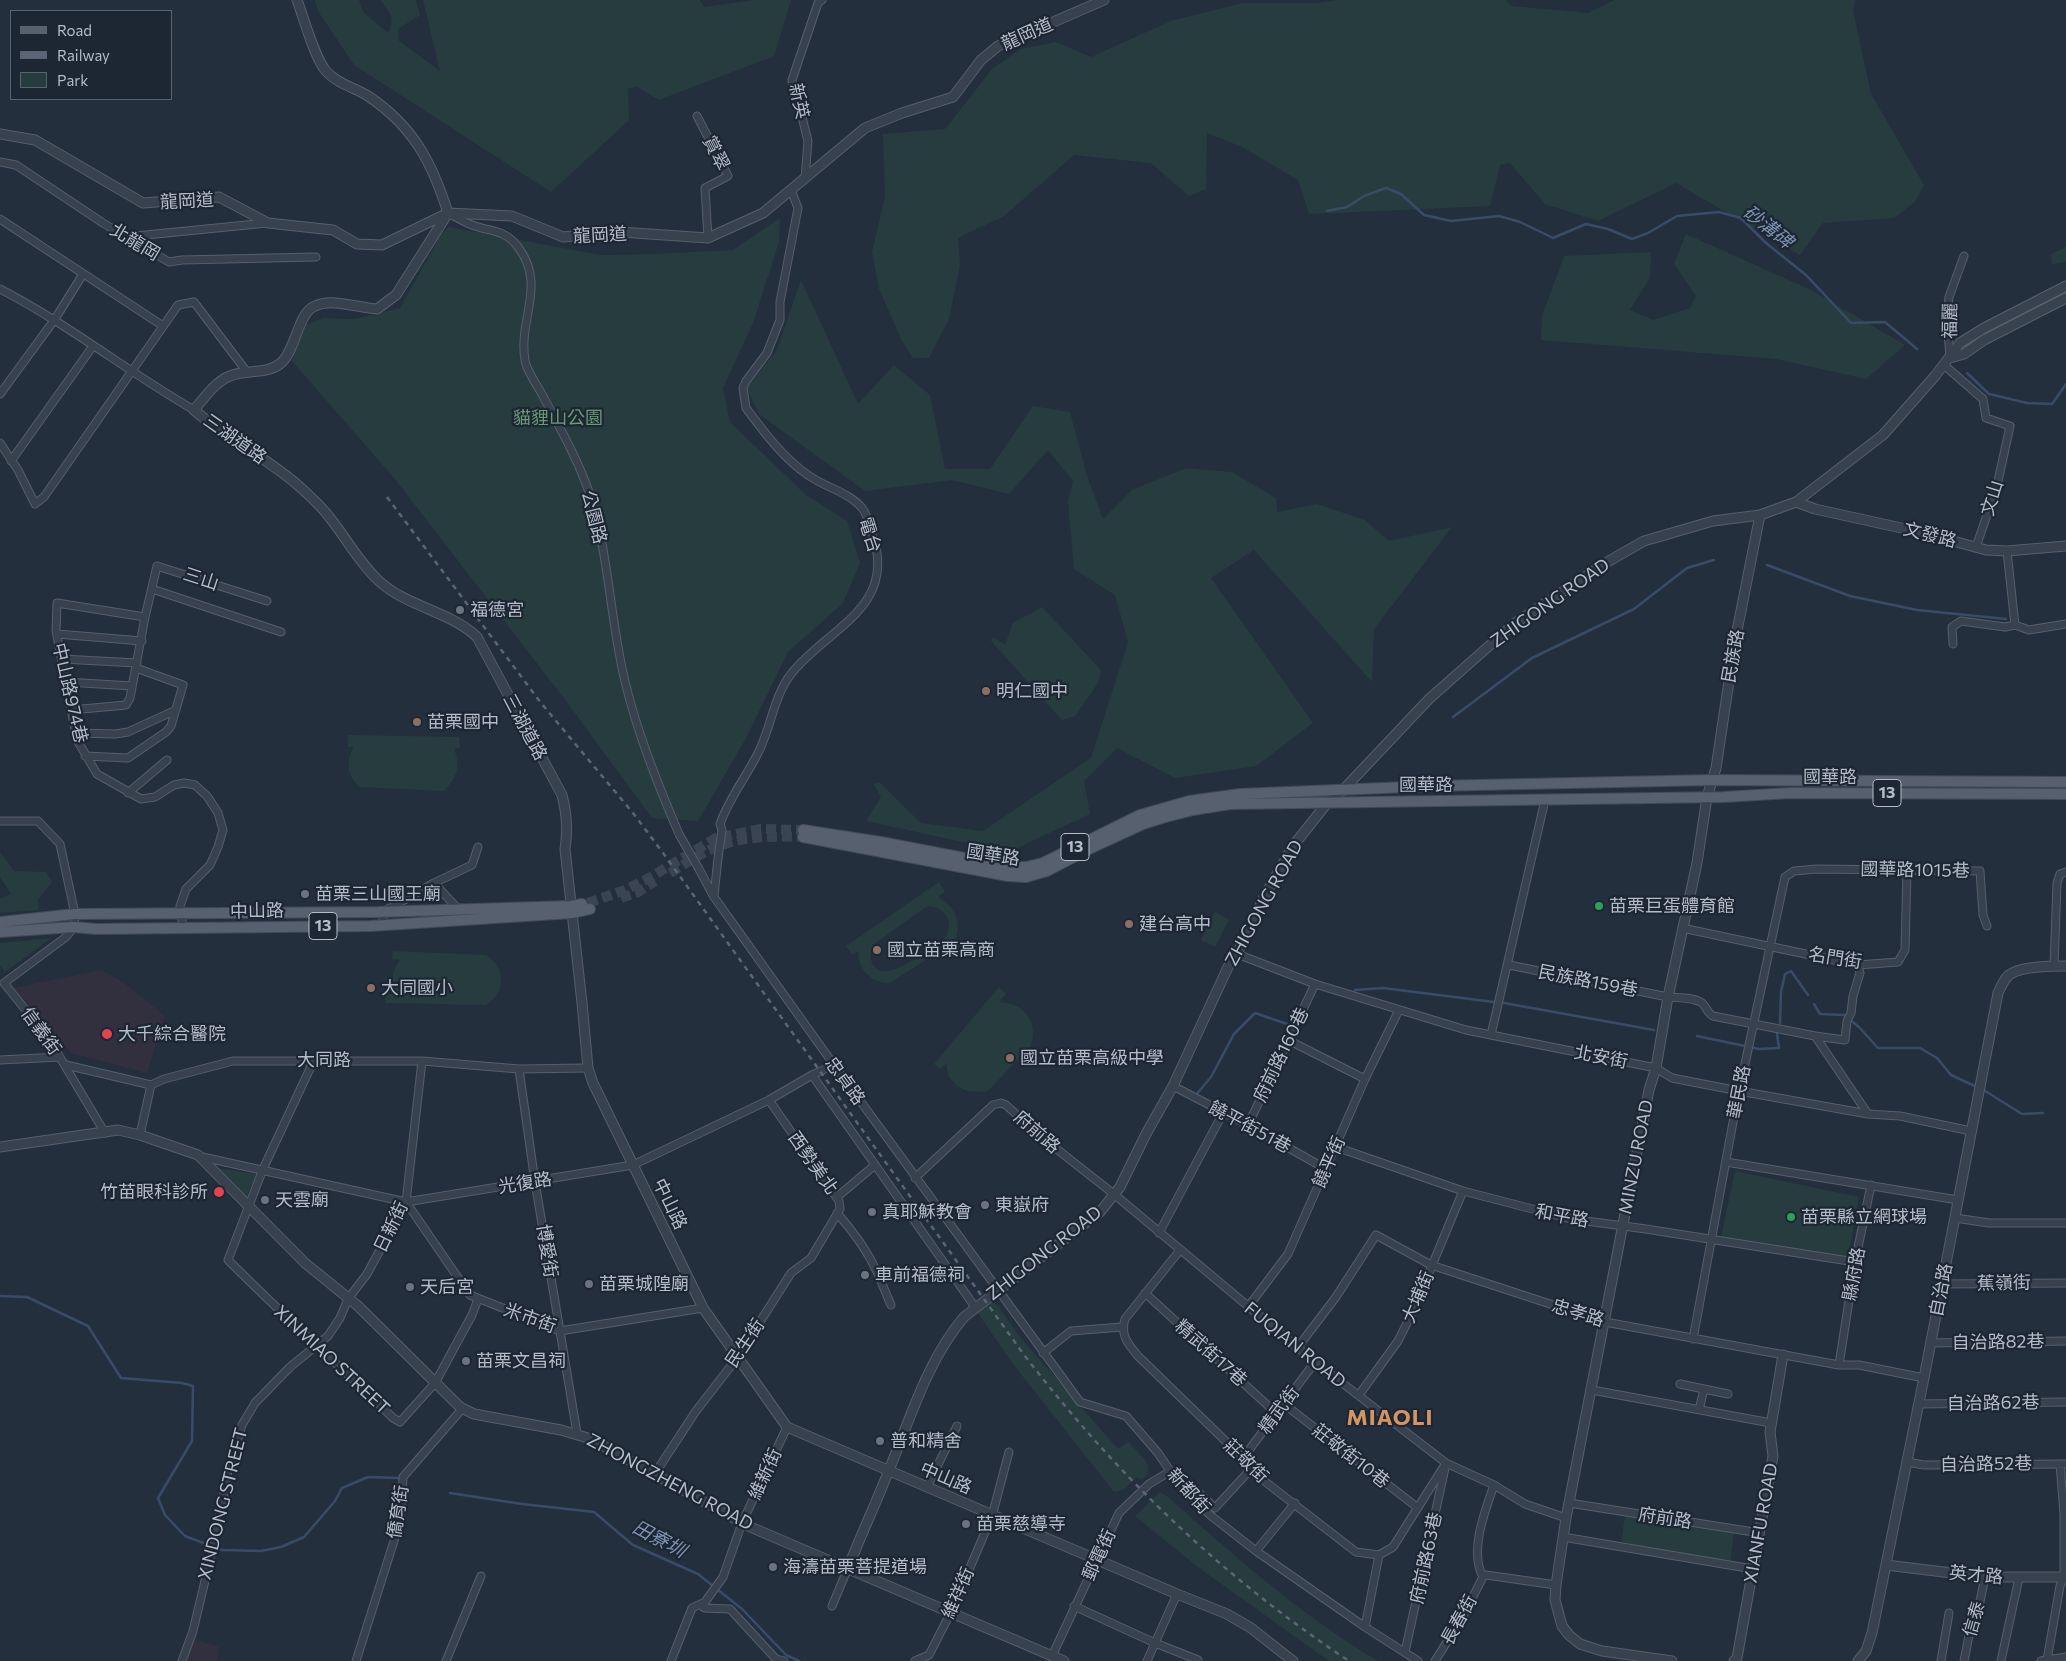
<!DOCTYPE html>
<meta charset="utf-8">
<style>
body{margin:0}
#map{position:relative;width:2066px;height:1661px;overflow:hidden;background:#242f3e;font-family:Commissioner,sans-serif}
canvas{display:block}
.legend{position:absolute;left:10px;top:10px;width:162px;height:90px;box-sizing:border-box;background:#1d2633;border:1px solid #59626f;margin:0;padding:6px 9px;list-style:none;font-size:15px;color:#b4bcc9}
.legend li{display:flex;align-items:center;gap:10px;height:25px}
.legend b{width:25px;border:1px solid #59626f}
</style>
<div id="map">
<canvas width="2066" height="1661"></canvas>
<ul class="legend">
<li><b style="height:6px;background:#56606e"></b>Road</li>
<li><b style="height:6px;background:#5a6575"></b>Railway</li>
<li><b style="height:14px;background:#263c3f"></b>Park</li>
</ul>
</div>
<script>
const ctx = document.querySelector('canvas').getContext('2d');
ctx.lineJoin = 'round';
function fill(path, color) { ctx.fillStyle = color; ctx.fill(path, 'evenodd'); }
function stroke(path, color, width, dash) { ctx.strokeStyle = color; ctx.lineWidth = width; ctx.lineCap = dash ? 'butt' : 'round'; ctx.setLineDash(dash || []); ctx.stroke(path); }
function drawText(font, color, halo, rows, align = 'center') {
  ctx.font = font + ' Commissioner,"Noto Sans TC",sans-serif'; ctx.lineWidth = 4.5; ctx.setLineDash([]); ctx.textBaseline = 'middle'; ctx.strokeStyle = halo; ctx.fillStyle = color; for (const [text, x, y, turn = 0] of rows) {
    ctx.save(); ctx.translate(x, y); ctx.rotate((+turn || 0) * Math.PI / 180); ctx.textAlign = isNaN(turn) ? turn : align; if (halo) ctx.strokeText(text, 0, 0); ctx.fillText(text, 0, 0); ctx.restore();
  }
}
const medical = new Path2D(`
 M102,970L124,983L165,1016L147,1073L71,1053L14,988Z
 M192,1639L219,1647L217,1661H187Z`);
const green = new Path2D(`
 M315,0H359L363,12L388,33C396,19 389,11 380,0H416L420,15L398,29L399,41L440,71L423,0H700L704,7L754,0H791L774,56L659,100L637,87L628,88L629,120L551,192L354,65L318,11Z
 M1338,0H1505L1512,6L1588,13L1615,0H1855L1853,10L1871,94L1924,185L1915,202L1894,218L1823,223L1800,255L1676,183L1598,221L1545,204L1510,163L1500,165L1490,206L1309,214L1298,180L1242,147L1207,133L1206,189L1189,196L1151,163L1074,155L1004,216L958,238L960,265L949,319L929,358H913L902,341L879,289L872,252L885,196L883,134L945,129L993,68L1021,49L1056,42L1091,57L1171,21L1242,3H1316Z
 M780,218L779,242L753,323L723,388L730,422L806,495L847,521L860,563L843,603L788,652L745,740L698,821L652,818L566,701L395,479L292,361L300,327L323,318L355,319L400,308L442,233L449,227L601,255L655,254L733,250Z
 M1686,234L1811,290L1905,345L1866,379L1776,359L1541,340L1542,316L1564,256L1651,252L1650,278L1630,310L1653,320L1690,308L1696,296L1674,264Z
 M2066,247V262L2052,264L2051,254Z
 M801,280L858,404L894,365L930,395L945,469H990L1033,406L1070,412L1087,476L1103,519L1132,490L1186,468L1232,472L1276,498L1277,512L1317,504L1365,520L1389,541L1452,527L1374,629L1372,682L1254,550L1211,578L1313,723L1256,766L1175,778L1117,748L1084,781L1090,814L1009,852L866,821L881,797L874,784L879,782L921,823L983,831L1091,758L1128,642L1115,595L1074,569L1068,501L1073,481L1048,450L1009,494L952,480L865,491L759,414L746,387L776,352Z
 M1042,607L1101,670L1098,683L1075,716L1062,720L991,641L993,637L1005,645L1013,623Z
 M348,735L459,737L460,748L454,749C461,765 457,780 443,791L360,787C347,777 345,761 354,747H348Z
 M0,852L14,871L46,872L52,882L38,900L39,910L0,913V899L11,894L0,877Z
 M939,882L945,892L939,896V898C956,907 963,924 954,942L890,983C871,983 858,970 858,951L852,954L846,946ZM930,906C946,908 954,923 945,938C929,948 877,995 870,956L874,944L926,907Z
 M1215,912L1229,920L1215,947L1201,940Z
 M51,938L5,972L0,965V943Z
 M393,951L486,955C506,967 506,993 486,1005L386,1003L385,994H399C390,983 391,971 400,960L392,959Z
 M999,987L1006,994L999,1002C1023,1002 1039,1022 1031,1045L989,1090L984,1092L967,1091L957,1086L949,1077L946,1064L940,1069L934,1064Z
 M211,1167L256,1174L246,1199Z
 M1735,1171L1859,1197L1848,1259L1721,1237Z
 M993,1299L1020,1337L1118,1449L1128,1442C1138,1453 1160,1468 1141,1480L1137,1477L1123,1490L1114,1492L1013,1364L977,1312Z
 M1160,1492L1167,1496C1234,1556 1301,1615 1378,1661H1329L1199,1568L1135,1516Z
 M1625,1516L1734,1533L1730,1563L1621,1542Z`);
const stream = new Path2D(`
 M1327,211L1347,207L1364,196L1386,188L1401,194L1424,215L1451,221L1499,216L1520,222L1553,238L1586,224L1608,229L1632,239L1648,233L1677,216L1719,212L1741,218L1766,243L1806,275L1851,323L1885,322L1917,349
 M1967,373L1989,394L2027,403L2052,404L2066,384
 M1767,565L1850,596L1917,610L2006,619
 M1453,717L1532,658L1634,609L1687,568L1714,560
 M1355,990L1383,988L1494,1002
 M1504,1003L1654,1030
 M1814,1004L1820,1014L1844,1015L1859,1027L1878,1048H1920L1937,1058L1951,1075L1977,1087
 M1780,1023L1781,992L1785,974L1791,971L1808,995
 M1697,1036L1759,1049L1779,1048L1777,1034
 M1982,1089L2022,1114L2043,1113
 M1195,1096L1211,1077L1234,1034L1255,1013L1290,1025
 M0,1296L27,1297L88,1326L121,1378L182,1383L193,1386L192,1441L158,1498L165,1515L185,1536L222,1550L261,1551L281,1547L304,1537L335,1501L342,1488L368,1477L399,1478
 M450,1493L522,1504L594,1512L633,1545L698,1574L742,1609L786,1655L799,1661`);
const primaryTunnel = new Path2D(`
 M670,873C685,864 699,854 714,848C742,836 773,836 803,837
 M621,898L638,892L655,881
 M588,903L625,890L649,878L716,838L761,829L803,830`);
const minor = new Path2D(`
 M697,116L728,176L705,188L708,238
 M0,162L16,165L103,223L169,262L182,260L316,257
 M805,178L808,141L802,117L794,98L792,80L818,3L822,0
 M448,213C456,217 464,222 472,225C490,232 505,229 518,247C547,285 518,319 525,360C526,371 540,389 545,400C561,430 578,460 589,492C606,543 609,599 619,652C629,712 655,778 679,834
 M0,219L163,326
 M126,237L267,223
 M0,289C68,324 128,372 194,410
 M1950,358L1947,319L1949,297L1964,256
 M1944,365L1983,399L1986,418L2010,426L1997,486L1976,547
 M0,394L55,319L83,274
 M0,443L18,470L35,504L44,497L178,305L194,302L247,372
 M11,461L93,346
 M2007,551L2015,625
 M152,589L281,632
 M145,617L57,603L56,631L77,740L97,774L141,799L155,797L174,785L184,783L195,785L207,796L218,813L223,830L218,847L210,865L186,889L180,906L183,928
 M57,634L142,641
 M1953,644L1952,627L1961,621L2005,627L2015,625L2029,630L2066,624
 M62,659L137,663
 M66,682L132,686
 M71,710L126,705L130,698L145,617L157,566L267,601
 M75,733L115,734L128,732L176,710
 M85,756L128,758L166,732L171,726L183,685L136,668
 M128,793L167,760
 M0,821H38L60,844L75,914L74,927L66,937L4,983L49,1039L105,1133
 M722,830L720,824C729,798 747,776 759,751C771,727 774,696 791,674C825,630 895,609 874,540C871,530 869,517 862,508C849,492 824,487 808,475C783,458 764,432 746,408L743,388L746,381L767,353L780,320V302L798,208L791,190
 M699,869L714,897L834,1065L1080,1402L1126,1416L1158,1453L1179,1484L1210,1515L1256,1551L1365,1627L1418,1661
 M434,883L472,865L478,847
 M714,896L718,858
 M383,925V912L434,883L459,910
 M1682,928L1858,965L1898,962L1905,950L1907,871
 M1237,954L1315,984L1466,1030L1656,1068L1672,1078L1739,1091L1868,1114L1900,1116L1971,1131
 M1509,965L1668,997C1678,998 1694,997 1702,1003C1707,1007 1706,1012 1713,1016L1815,1036L1868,1114
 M2054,966L2057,883L2060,874L2066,872
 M1491,1035L1545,800
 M1815,1036L1845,1040L1847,1021L1851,1013L1853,996L1860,973L1858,965
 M1288,1040L1365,1079
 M0,1060L60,1057
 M314,1060L263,1169L228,1260C282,1314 338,1365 393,1418L400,1422L435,1383L472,1315L478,1299
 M66,1065L151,1085L164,1079L233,1061H422L519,1069L588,1068
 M519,1069L535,1182L577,1433
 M812,1075L975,1307
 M1173,1086L1248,1125L1326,1169
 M1248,1125L1315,984
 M140,1135L151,1085
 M1336,1147L1463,1191L1571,1219L1646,1229L1855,1262
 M198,1156L406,1202L633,1165L769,1100L812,1075L834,1065
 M1726,1162L1958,1200
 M915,1178L993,1105L1001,1103L1006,1105L1039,1135L1115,1195L1315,1362L1446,1463L1494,1485L1525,1504L1566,1518
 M837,1197L875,1165
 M406,1202L470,1295L560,1331L703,1308
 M837,1213C853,1231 867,1250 877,1272C882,1283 886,1294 891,1305
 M1955,1218L1989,1223H2066
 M1159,1233L1223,1113
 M1180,1250L1125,1319C1120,1335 1128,1344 1138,1356L1243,1458L1250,1470L1356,1552L1379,1555L1393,1547L1446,1463
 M1942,1284L2066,1283
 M1145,1293L1276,1413
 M1248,1307L1288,1254L1365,1079L1399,1010
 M1693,1339L1736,1106L1785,877L1794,871L1817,869L1980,871L1983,915L1987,926
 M1930,1343L2066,1341
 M1298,1347L1336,1297L1376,1235L1431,1265L1605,1322L1839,1365H1859L1924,1378
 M1043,1353L1071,1331L1122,1327
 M1839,1365L1855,1262L1871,1185
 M1680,1384L1728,1394
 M1592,1390L1771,1423
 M1359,1395L1398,1341L1413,1311L1463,1191
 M1284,1404L1418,1508
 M1919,1404L2066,1402
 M1699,1410L1704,1389
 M1243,1458L1315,1362
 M1907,1462L1924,1465L2066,1464
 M654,1475L696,1411L737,1358L791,1273L811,1258L840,1209L839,1201L769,1100
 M927,1487L957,1426
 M1569,1503L1760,1533
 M1563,1537L1753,1569
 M1256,1551L1295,1503
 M1483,1577C1469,1551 1485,1511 1494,1485
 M701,1604L704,1608L730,1609L776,1659L784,1661
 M832,1606L848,1568
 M1074,1606L1155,1643L1198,1660
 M1365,1627L1379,1555
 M1405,1652L1445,1468
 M1052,1656L1119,1513L1149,1484L1169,1472L1182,1477L1215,1508L1250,1470
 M2047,1660L2060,1586L2064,1577V1514L2060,1464
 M182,1661L193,1631L214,1543L228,1471L242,1425L255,1403L290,1367L328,1336L340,1318L348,1299L367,1274L406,1202L422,1061
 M356,1661L400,1522L403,1477L462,1409
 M446,1661L481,1576
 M671,1661L692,1608L705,1602L723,1577L742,1523L787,1427
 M915,1661L929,1655L951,1612L992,1516L1009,1452
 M1147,1661L1177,1594
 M1435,1661L1462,1618L1483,1577L1486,1575L1556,1585
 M1941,1661L1949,1613
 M1964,1661L1970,1630L1976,1621L1985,1577
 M2001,1661L2019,1578
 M2041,1661L2066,1657`);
const tertiary = new Path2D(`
 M297,0C304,18 314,57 326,71C337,84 354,87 368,96C413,126 432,162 448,213L396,295L377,309C358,308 331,297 313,307C298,315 295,351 281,363C267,375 247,369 230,376C216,381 204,398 194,410C227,439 268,458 301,488C311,497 322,507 330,518C347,539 359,563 379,581C407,607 450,611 477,637L562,795C567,814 568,830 565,849L582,1003L588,1068L593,1083L703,1308L787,1427L1177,1594L1227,1614L1251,1628L1293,1661
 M0,134L35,140L143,203L219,197L268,223L333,230L357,244L382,245L448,213L512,216L563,237L620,232L708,238L763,213L865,128L902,113L953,97L981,60L998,46L1104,0
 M1950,358L1964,354L1984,340L2066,298
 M1796,502L1815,509L1924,533L1986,550L2007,551L2066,546
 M0,1147L118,1130L140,1135L198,1155L305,1263L358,1306L460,1407L474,1414L561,1430L591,1439L748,1526L1064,1661
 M1886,1565L1985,1577H2066
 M848,1568C861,1535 876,1503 889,1470C911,1417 927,1361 964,1317L1100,1212L1120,1187L1146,1134L1173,1086L1229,965L1237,954L1264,897L1293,846L1328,802L1343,790L1429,699L1515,623L1609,561L1644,541L1713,521L1760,515L1796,502L1883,435L1935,376L1960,343L1984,328L2066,286
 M1672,1661L1602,1651L1580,1644L1569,1635L1562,1626L1555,1600L1556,1585L1566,1518L1649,1090L1656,1068L1668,997L1697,863L1707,797L1716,768L1735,641L1760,515
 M1734,1661L1737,1658L1773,1456L1770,1432L1783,1355
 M1858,1661L1866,1651L1872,1633L1924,1378L1998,993C2001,987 2003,981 2008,976C2018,966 2052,966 2066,966`);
const primary = new Path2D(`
 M803,830L881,842L1011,867H1026L1043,863L1140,815L1189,801L1240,794L1431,786L1711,780L2066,782
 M803,837L1008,876L1026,877L1047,871L1091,848L1143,824L1162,818L1193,810L1230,804L1724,797L1790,793L2066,794
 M0,922L75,914L378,912L571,906L582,904
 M0,932L74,927L96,929L371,926L572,913L590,909`);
const rail = new Path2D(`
 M387,497L541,703L633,813L666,857L1022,1352C1114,1473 1222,1577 1349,1661`);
const minorBridge = new Path2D(`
 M679,834L699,869
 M718,858L722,830`);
const markers = [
 [460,610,5,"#6b7280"],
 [986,691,5,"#8d6e63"],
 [417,722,5,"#8d6e63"],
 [305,894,5,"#6b7280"],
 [1599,906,5,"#2e9e5b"],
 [1129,924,5,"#8d6e63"],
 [877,950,5,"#8d6e63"],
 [371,988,5,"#8d6e63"],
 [107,1034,6,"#e0444e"],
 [1010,1058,5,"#8d6e63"],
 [219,1192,6,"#e0444e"],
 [265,1200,5,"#6b7280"],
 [985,1205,5,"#6b7280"],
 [872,1212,5,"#6b7280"],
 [1791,1217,5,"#2e9e5b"],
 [865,1275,5,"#6b7280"],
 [589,1284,5,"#6b7280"],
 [410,1287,5,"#6b7280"],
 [466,1361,5,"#6b7280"],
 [880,1441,5,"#6b7280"],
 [966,1524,5,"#6b7280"],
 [773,1567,5,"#6b7280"]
];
const shields = [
 [1887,793,28],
 [1075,847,28],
 [323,926,28]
];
const shieldNames = [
 ["13",1887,793],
 ["13",1075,847],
 ["13",323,926]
];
const streetNames = [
 ["龍岡道",1027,34,-24],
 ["新英",799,101,78],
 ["賞翠",716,153,63],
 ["龍岡道",187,201,-3],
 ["龍岡道",600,235,-3],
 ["北龍岡",135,242,31],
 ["福麗",1950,321,-89],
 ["三湖道路",235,439,35],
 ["文山",1992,498,-73],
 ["公園路",594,517,76],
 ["電台",870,535,73],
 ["文發路",1930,535,14],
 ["三山",201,579,18],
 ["ZHIGONG ROAD",1550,603,-35],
 ["民族路",1733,656,-80],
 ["中山路974巷",70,693,77],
 ["三湖道路",525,727,62],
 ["國華路",1830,777],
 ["國華路",1426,785],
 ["國華路",993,855,9],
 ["國華路1015巷",1915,870,1],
 ["ZHIGONG ROAD",1264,903,-61],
 ["中山路",257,911,-1],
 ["名門街",1835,958,9],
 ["民族路159巷",1588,981,11],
 ["信義街",41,1031,54],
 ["府前路160巷",1281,1055,-64],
 ["北安街",1601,1057,11],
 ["大同路",324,1060],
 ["忠貞路",845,1081,54],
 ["華民路",1739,1092,-79],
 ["饒平街51巷",1250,1127,28],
 ["府前路",1037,1132,41],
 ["MINZU ROAD",1636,1157,-79],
 ["饒平街",1329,1162,-66],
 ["西勢美北",813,1163,55],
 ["光復路",525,1183,-9],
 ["中山路",670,1204,64],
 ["和平路",1562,1216,11],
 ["日新街",391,1227,-64],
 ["博愛街",547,1251,81],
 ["ZHIGONG ROAD",1044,1253,-38],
 ["縣府路",1854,1274,-80],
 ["蕉嶺街",2004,1283,-1],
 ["自治路",1941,1290,-79],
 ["大埔街",1418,1297,-67],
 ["忠孝路",1578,1313,17],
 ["米市街",530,1318,20],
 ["自治路82巷",1998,1342,-1],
 ["民生街",745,1343,-56],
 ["FUQIAN ROAD",1295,1345,39],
 ["精武街17巷",1211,1353,42],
 ["XINMIAO STREET",332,1360,43],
 ["自治路62巷",1993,1403,-1],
 ["精武街",1279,1410,-53],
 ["莊敬街10巷",1351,1456,38],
 ["莊敬街",1246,1461,44],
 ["自治路52巷",1986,1464,-1],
 ["維新街",765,1474,-65],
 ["中山路",946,1478,23],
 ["ZHONGZHENG ROAD",670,1482,28],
 ["新都街",1189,1491,48],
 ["XINDONG STREET",223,1504,-76],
 ["僑育街",398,1512,-81],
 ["府前路",1665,1518,9],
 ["XIANFU ROAD",1761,1523,-80],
 ["郵電街",1099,1555,-65],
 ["府前路63巷",1426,1558,-78],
 ["英才路",1976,1575,5],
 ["維祥街",958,1593,-66],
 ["信泰",1974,1619,-74],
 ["長春街",1459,1620,-61]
];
const parkNames = [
 ["貓貍山公園",558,418]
];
const poiNames = [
 ["福德宮",470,610],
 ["明仁國中",996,691],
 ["苗栗國中",427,722],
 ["苗栗三山國王廟",315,894],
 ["苗栗巨蛋體育館",1609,906],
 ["建台高中",1139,924],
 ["國立苗栗高商",887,950],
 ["大同國小",381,988],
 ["大千綜合醫院",118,1034],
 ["國立苗栗高級中學",1020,1058],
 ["竹苗眼科診所",208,1192,"right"],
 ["天雲廟",275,1200],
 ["東嶽府",995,1205],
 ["真耶穌教會",882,1212],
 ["苗栗縣立網球場",1801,1217],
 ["車前福德祠",875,1275],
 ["苗栗城隍廟",599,1284],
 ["天后宮",420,1287],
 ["苗栗文昌祠",476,1361],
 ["普和精舍",890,1441],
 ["苗栗慈導寺",976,1524],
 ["海濤苗栗菩提道場",783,1567]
];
const waterNames = [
 ["砂溝碑",1768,227,38],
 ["田寮圳",659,1539,28]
];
const districtNames = [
 ["MIAOLI",1390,1418]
];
fill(medical, '#32303f');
fill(green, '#263c3f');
stroke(stream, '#394c67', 2.5);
stroke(primaryTunnel, '#3a4453', 10, [10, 5]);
stroke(minor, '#565f6c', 9);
stroke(tertiary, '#565f6c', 11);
stroke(primary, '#414a57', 12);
stroke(minor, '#38414e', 7);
stroke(tertiary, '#38414e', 9);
stroke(primary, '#56606e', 10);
stroke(rail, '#5a6575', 2.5, [5, 5]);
stroke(minorBridge, '#565f6c', 9, []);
stroke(minorBridge, '#38414e', 7);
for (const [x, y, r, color] of markers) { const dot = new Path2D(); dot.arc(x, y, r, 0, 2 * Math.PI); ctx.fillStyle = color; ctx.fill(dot); stroke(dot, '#1d2633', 2); }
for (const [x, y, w] of shields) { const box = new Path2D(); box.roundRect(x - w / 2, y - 13.5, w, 27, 4); ctx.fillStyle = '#1d2633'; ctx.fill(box); stroke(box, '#b4bcc9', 1); }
drawText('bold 16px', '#b4bcc9', null, shieldNames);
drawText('18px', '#b4bcc9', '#1d2633', streetNames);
drawText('18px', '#6b9a76', '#1d2633', parkNames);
drawText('18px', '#b4bcc9', '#1d2633', poiNames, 'left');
drawText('italic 19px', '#7c92b1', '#1d2633', waterNames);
ctx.letterSpacing = '1px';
drawText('bold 22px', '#d59563', '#1d2633', districtNames);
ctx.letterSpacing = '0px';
</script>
